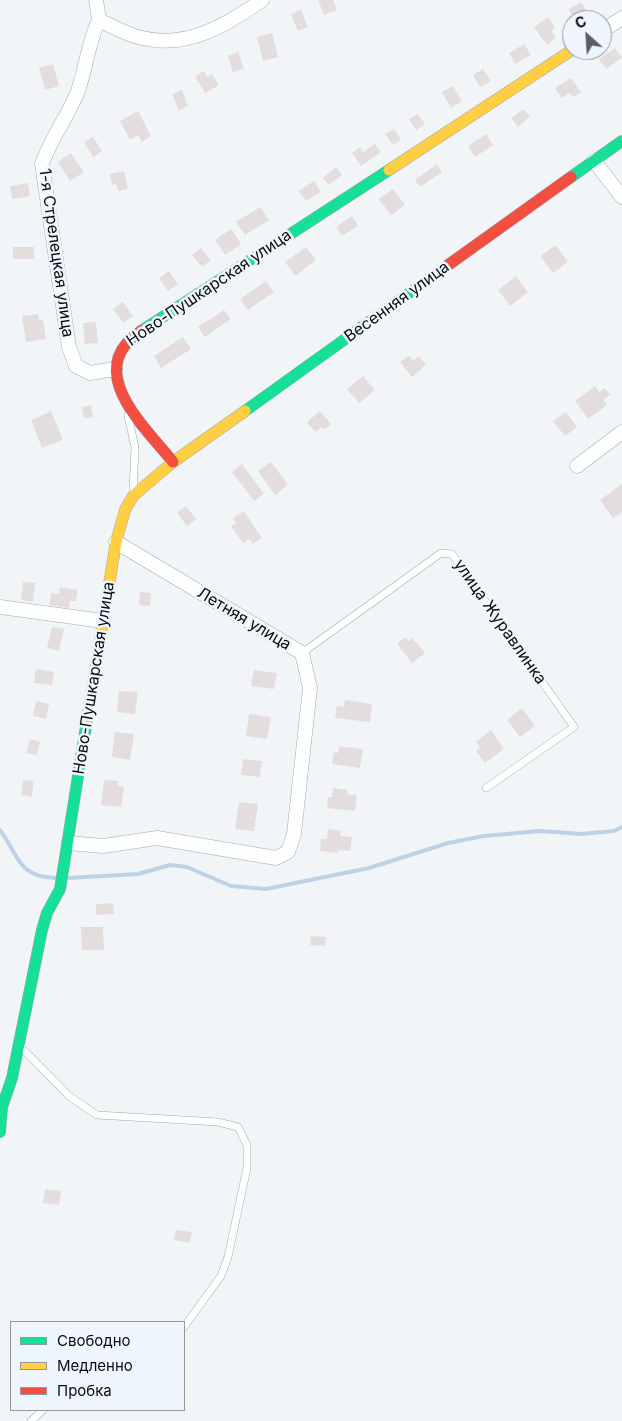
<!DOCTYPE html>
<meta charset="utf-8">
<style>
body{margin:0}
#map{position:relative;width:622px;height:1421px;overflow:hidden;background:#f2f5f8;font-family:Inter,sans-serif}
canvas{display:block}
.legend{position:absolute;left:10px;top:1321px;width:175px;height:90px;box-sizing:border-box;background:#eef5fc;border:1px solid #93989d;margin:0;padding:6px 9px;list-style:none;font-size:15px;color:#0a0c0e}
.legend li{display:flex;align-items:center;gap:10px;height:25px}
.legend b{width:25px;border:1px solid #93989d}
.north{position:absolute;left:562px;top:10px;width:50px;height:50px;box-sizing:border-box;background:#eef5fc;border:1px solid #93989d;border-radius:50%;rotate:334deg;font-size:14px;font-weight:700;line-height:20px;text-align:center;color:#0a0c0e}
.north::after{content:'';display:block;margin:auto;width:18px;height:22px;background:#5b5e60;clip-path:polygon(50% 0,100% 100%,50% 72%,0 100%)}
</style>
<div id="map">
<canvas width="622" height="1421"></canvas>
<ul class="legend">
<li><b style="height:6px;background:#16e098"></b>Свободно</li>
<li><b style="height:6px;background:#ffcf43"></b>Медленно</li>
<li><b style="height:6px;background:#f24e42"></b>Пробка</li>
</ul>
<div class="north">С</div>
</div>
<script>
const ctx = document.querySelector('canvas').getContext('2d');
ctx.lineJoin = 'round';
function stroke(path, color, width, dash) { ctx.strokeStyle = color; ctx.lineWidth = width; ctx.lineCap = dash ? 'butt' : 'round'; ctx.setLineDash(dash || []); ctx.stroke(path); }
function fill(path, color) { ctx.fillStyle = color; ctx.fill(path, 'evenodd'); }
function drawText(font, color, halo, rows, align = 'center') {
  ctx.font = font + ' Inter,sans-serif'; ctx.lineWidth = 5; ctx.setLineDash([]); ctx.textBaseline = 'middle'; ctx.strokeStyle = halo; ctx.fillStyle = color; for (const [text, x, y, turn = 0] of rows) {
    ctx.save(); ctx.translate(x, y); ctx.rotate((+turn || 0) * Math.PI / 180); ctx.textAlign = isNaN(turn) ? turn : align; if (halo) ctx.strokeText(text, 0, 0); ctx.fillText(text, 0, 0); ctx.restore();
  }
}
const stream = new Path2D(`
 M0,830C19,855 17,877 56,878
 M68,878L138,874L170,865L187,867L231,886L266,889L369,868L448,843L484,836L540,831L582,834L614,831L622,827`);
const building = new Path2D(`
 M318,0H333L337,10L324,15Z
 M581,2L590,16L583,20H575L569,9Z
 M301,10L308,27L298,31L291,14Z
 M548,17L555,27L551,31L556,38L547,45L534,27Z
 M272,33L278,57L263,61L257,37Z
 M524,44L531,55L515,64L509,53Z
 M615,48L622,58L606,69L599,59Z
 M238,52L244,69L233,72L228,56Z
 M53,64L59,86L45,90L39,68Z
 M483,69L491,81L480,87L473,75Z
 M204,71L207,77L212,74L219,85L205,93L195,76Z
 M571,78L581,92L573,97L570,93L562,98L555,88Z
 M453,86L462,101L451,108L442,92Z
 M182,90L188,106L179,110L172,94Z
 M524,109L530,117L518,127L511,118Z
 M138,111L151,136L142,142L138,135L130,140L120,121Z
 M418,114L425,124L416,130L409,119Z
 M394,129L401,140L393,145L385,134Z
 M486,134L493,145L475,157L468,146Z
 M93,137L102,151L93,157L84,142Z
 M375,144L381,152L361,166L352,153L360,147L363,152Z
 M71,153L84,172L70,181L58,162Z
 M437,164L442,172L420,187L415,180Z
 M336,167L342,175L329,185L323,178Z
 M124,171L128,189L118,191L116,184L112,185L110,174Z
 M314,181L321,192L306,201L299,191Z
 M28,183L30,196L12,199L10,186Z
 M393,189L405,205L391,215L379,199Z
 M260,207L269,220L245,235L236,222Z
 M352,216L358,226L342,236L336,227Z
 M231,229L241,244L225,255L215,240Z
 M556,245L568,262L553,273L540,256Z
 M13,247H34V259H13Z
 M306,247L316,260L295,276L285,262Z
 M201,248L211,260L202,267L192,255Z
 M169,271L178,284L168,291L159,278Z
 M516,276L528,292L510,306L498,290Z
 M266,281L274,292L248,310L240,299Z
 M123,302L133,316L123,323L113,309Z
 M224,310L231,319L205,337L198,327Z
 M38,314L39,320H43L46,339L26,342L22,316Z
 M96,322L98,343L85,344L83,323Z
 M183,337L191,349L161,368L154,356Z
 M409,355L413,361L419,356L426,365L412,377L400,362Z
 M363,376L375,390L359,403L347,389Z
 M595,386L599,392L605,388L610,395L603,400L607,405L588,419L575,401Z
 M91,405L93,417L84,418L82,407Z
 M51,411L63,440L42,448L31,420Z
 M320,411L331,424L324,430L322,427L315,432L307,422Z
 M566,412L577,427L565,436L553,421Z
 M271,462L288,485L275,495L258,471Z
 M242,464L264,494L254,501L232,472Z
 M622,484V512L613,518L600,500Z
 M186,506L196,519L187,526L177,513Z
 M244,511L262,538L253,544L249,539L243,543L231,526L236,523L233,518Z
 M23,582L35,583L33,602L21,600Z
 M60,587L78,590L76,601H70L69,608L49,605L51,593L59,594Z
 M140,592L151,593L150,606L139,605Z
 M52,627L64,629L59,651L47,648Z
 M405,637L409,641L412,638L425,653L412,663L397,644Z
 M36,669L54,672L52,685L34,683Z
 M254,670L277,673L274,689L251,686Z
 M119,691L138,692L135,714L117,712Z
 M345,700L372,704L370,722L335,718L337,706L344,707Z
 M36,701L49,704L46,719L33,716Z
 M522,708L535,726L520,737L507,720Z
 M249,714L271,717L267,739L246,736Z
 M491,730L504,749L485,763L476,751L480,748L476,742Z
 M115,732L134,734L130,760L112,757Z
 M30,739L40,742L37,755L26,753Z
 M339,746L363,749L360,768L332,764L334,752L338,753Z
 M243,759L262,761L260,777L241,775Z
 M23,780L34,781L32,797L21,795Z
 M104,780L118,781V786L124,787L121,807L101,805Z
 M333,788L347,790V794L357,795L355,811L327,808L328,797H332Z
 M239,802L258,804L254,831L235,829Z
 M328,829L341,831L340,836L352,837L350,851L338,850V853L320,851L321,839H327Z
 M113,903L114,914L96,915V904Z
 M81,927H103L104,950H82Z
 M311,936L326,937L325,946L310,945Z
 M45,1189L61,1191L59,1205L43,1203Z
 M176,1230L192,1232L190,1243L174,1240Z`);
const lane = new Path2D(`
 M128,416L135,447L133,492
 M302,653L441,553L452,554L574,727L486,788
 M21,1047L69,1096L97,1115L218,1122L238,1127L247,1145V1168L228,1257L221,1276L184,1327
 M31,1421L43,1410`);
const street = new Path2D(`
 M96,0L99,20
 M99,20C88,43 86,67 78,91C68,116 51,138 42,164L69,347L76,366L90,373L115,369
 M99,20C112,26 127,35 142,38C187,49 227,25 262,0
 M602,31L622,18
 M594,161L622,197
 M577,466L622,432
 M0,607L103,621
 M69,843L103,846L157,838L276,858L288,852L294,834L310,688L302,653L116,542`);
const fast = new Path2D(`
 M571,177L622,141
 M141,331L389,170
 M245,411L444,268
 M0,1132L2,1107L12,1078L42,930L47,913L60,889L87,720`);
const slow = new Path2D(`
 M389,170L572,50
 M87,720L116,542L125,510L133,496L173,462L245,411`);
const jam = new Path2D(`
 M444,268L571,177
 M141,331C82,370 144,426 173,462`);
const streetNames = [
 ["1-я Стрелецкая улица",56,253,82],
 ["Ново-Пушкарская улица",209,288,-34],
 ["Весенняя улица",397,302,-36],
 ["Летняя улица",244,619,31],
 ["улица Журавлинка",500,622,55],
 ["Ново-Пушкарская улица",94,678,-81]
];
stroke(stream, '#bdd2e6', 4);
fill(building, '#e4dddd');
stroke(lane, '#a6a9ab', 8);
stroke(street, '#a6a9ab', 15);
stroke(fast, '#a6a9ab', 12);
stroke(slow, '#a6a9ab', 12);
stroke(jam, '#a6a9ab', 12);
stroke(lane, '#fdfefe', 7);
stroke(street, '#fdfefe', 14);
stroke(fast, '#16e098', 11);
stroke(slow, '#ffcf43', 11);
stroke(jam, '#f24e42', 11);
drawText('16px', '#0a0c0e', '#eef5fc', streetNames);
</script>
